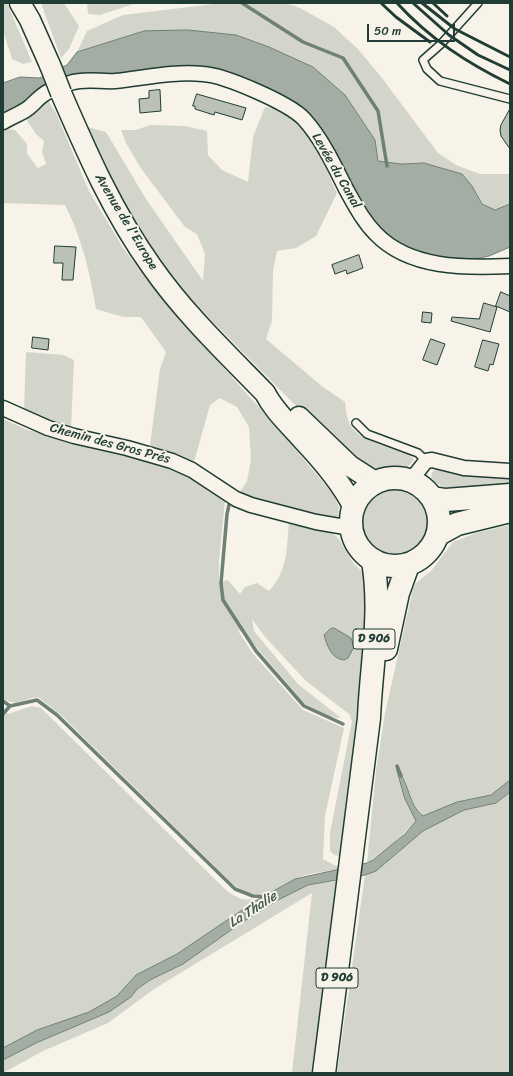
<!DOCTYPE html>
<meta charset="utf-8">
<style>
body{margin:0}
#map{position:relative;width:513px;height:1076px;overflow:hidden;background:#f7f3e8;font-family:Sriracha,sans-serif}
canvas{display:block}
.frame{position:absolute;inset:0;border:4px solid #1f3d34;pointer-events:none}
.scale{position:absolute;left:367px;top:24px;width:88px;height:18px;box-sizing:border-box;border:2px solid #1f3d34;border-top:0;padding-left:5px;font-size:12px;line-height:14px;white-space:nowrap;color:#1f3d34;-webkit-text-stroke:3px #f7f3e8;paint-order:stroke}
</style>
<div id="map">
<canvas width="513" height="1076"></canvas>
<div class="frame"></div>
<div class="scale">50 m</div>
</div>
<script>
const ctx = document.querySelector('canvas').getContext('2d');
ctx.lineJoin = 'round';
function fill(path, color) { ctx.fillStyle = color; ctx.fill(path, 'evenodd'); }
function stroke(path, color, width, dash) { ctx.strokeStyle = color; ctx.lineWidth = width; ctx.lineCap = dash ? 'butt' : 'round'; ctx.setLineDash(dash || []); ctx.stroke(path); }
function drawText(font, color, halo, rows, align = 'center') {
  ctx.font = font + ' Sriracha,sans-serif'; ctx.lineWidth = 4; ctx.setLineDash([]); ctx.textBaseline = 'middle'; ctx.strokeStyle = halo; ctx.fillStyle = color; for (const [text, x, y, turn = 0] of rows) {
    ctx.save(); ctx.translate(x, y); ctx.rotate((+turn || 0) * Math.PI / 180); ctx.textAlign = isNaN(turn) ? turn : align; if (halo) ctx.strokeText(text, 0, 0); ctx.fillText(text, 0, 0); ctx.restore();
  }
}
const green = new Path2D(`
 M3,3H7L32,62L23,64L12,59L3,30Z
 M41,3H64L79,26L69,49L61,58Z
 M87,3H136L100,15L88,14Z
 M222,3H285L300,8L334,27L358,49L382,78L438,153L456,165L480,174H510V204L495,210L482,204L441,169L424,163L401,164L378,161L375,140L345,95L313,67L144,31L77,52L87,31L123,15Z
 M47,99L56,113L89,191L123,248L170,308L281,432L333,494L339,507L338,516L334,520L238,495L247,481L251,460L249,427L237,407L220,398L210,405L194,462L150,446L160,369L166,352L141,317H123L96,309C90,273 82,238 65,205L3,203V131L8,129L15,130L27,144V154L38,168L46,164L42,152L44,141L36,134L26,119Z
 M265,107C270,108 276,108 280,110C311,123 323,165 337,193L316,236L296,248L277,251L273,271L272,321L266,339L323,387L345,402C346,411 347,422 353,429C363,442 395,449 410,455L414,460L405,470C391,469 378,471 365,467L307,417L207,316L176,282L151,249L119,196L87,127L106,132L146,199L203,281L205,254L197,234L185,227L140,167L126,143L121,130H136L150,125L185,126L207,131L208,155L222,170L248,182L253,137Z
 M26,352L63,355L74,360L71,427L50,422L24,411Z
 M3,419L28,430L153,462L178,473L189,475L225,499L219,563V582L228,580L240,594L245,587L257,583L269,591C288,571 287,546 289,520L332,533L338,538L354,564L368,577L365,682L340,856L334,855L330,851V833L352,721L349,714L306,681L266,638L252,619L254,631L298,684L341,718C330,718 314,711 305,704L246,635L237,629L253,654L303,710L344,728L325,816L323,859L340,868C325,872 308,873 295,879C268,891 266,903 235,886L61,715L38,697C24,699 15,707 3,698Z
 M437,469L510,477V488C490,488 444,496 431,478L432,472Z
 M359 523a36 36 0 1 1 72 0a36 36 0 1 1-72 0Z
 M510,525V780L491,795L457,802L423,816C408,806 411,782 398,771L405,799L416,821L392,845L367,863L376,771L385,713L413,589L416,583L431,571L453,542L476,533Z
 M32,706L41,708L228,892L241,899L257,900L177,954L136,975L117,996L89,1012L37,1030L3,1048V711L8,714Z
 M510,792V1073H337L365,875L380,868L423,831L464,810L496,803Z
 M337,881L313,1073H292L312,893L154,989L108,1023L43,1051L3,1073V1060L36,1043L109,1012L131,997L137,989L150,980L183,964L241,923L278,900L308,885Z`);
const water = new Path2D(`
 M188,30L236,35L269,47L313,67L345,95L375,140L378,161L401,164L424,163L462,174L472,186L482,204L495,210L510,204V247L489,256L471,260H451L408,250L375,229L328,143L249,83L103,76L3,117V83L20,77L40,78L67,65L77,52L144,31Z
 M334,628L351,638L354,647L348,658L344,660C332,659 327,646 324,635L330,629Z
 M397,770C410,782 408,806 423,816L457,802L491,795L510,780V792L496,803L464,810L423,831L376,871L365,875L308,885L278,900L241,923L183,964L150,980L137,989L131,997L109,1012L36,1043L3,1060V1048L37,1030L89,1012L117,996L136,975L177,954L257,900L295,879L367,863L373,860L405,834L416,821L405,799Z`);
const stream = new Path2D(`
 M242,3L303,42L343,58L378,111L387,166
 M229,505L227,514L221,583L223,600L256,651L304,706L343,724
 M3,701L10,706L37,700L57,715L235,889L253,896L268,897
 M3,714L10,706
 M397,766L401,776`);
const building = new Path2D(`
 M160,90L161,111L140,113L139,99L149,98V91Z
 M197,94L246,108L242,120L215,112L214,115L195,109V106H193Z
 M510,109V149L501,136L500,130L501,125Z
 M55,246L76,247L73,280H62L63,263H54Z
 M359,255L363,268L347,274L346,270L335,274L332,265Z
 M501,292L510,296V312L496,306Z
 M484,303L497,307L490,332L451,321L452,317L479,319Z
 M423,312L432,313L431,323L422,322Z
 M33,337L49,339L48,350L32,348Z
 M431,339L445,344L437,365L423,360Z
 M483,340L499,344L493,365L490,364L488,371L475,367Z`);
const lane = new Path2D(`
 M478,3L441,44L423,60L427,69L440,81L510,99
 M356,423L367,434L418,453L426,461`);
const street = new Path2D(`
 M3,122C11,117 20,114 27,109C33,105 37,99 43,95C50,89 62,86 70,83C85,78 101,82 115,81C144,78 174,71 203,74C224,75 289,103 304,119C322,139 334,165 346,189C355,205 363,221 376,234C410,269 465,268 510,266
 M3,408L48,428L74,436L127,448L172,461L192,470L236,499L251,505L316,522L351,528
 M411,480L426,461L432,460L464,468L510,471`);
const secondary = new Path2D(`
 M20,3L30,20L50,65
 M61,93C87,153 113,213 152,267C184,313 226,353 265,393C274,411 289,424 302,439C321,459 341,482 353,506
 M299,417L350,466L375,482`);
const primary = new Path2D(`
 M351 522a44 44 0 1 1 88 0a44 44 0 1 1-88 0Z
 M433,498L446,500L510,495
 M437,535L457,524L510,511
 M386,649L398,593L408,565
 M324,1073L369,718C371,666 382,613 373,561`);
const rail = new Path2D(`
 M381,3L396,17L430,42
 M397,3C430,39 467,63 510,84
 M413,3L449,35L478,55L510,70
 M422,3L455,29L510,57
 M433,3L447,16`);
const secondaryBridge = new Path2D(`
 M50,65L61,93`);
const shields = [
 [374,639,42],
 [337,978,42]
];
const shieldNames = [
 ["D 906",374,639],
 ["D 906",337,978]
];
const streetNames = [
 ["Levée du Canal",336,171,60],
 ["Avenue de l'Europe",126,222,59],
 ["Chemin des Gros Prés",110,444,15]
];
const waterNames = [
 ["La Thalie",253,910,-33]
];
fill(green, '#d3d5ca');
fill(water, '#a4ada3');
stroke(water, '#6f8077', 1);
stroke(stream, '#6f8077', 3.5);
fill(building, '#bbc1b6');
stroke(building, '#1f3d34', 1);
stroke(lane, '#1f3d34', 10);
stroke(street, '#1f3d34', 17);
stroke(secondary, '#1f3d34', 23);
stroke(primary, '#1f3d34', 25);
stroke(lane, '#f7f3e8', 7);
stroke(street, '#f7f3e8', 14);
stroke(secondary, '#f7f3e8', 20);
stroke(primary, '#f7f3e8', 22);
stroke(rail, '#1f3d34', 3);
stroke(secondaryBridge, '#1f3d34', 23, []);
stroke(secondaryBridge, '#f7f3e8', 20);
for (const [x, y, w] of shields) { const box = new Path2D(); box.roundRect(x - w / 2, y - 10, w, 20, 3); ctx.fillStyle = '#f7f3e8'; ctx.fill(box); stroke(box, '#1f3d34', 1); }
drawText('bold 12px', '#1f3d34', null, shieldNames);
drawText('13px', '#1f3d34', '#f7f3e8', streetNames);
drawText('italic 14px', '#405950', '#f7f3e8', waterNames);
</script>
